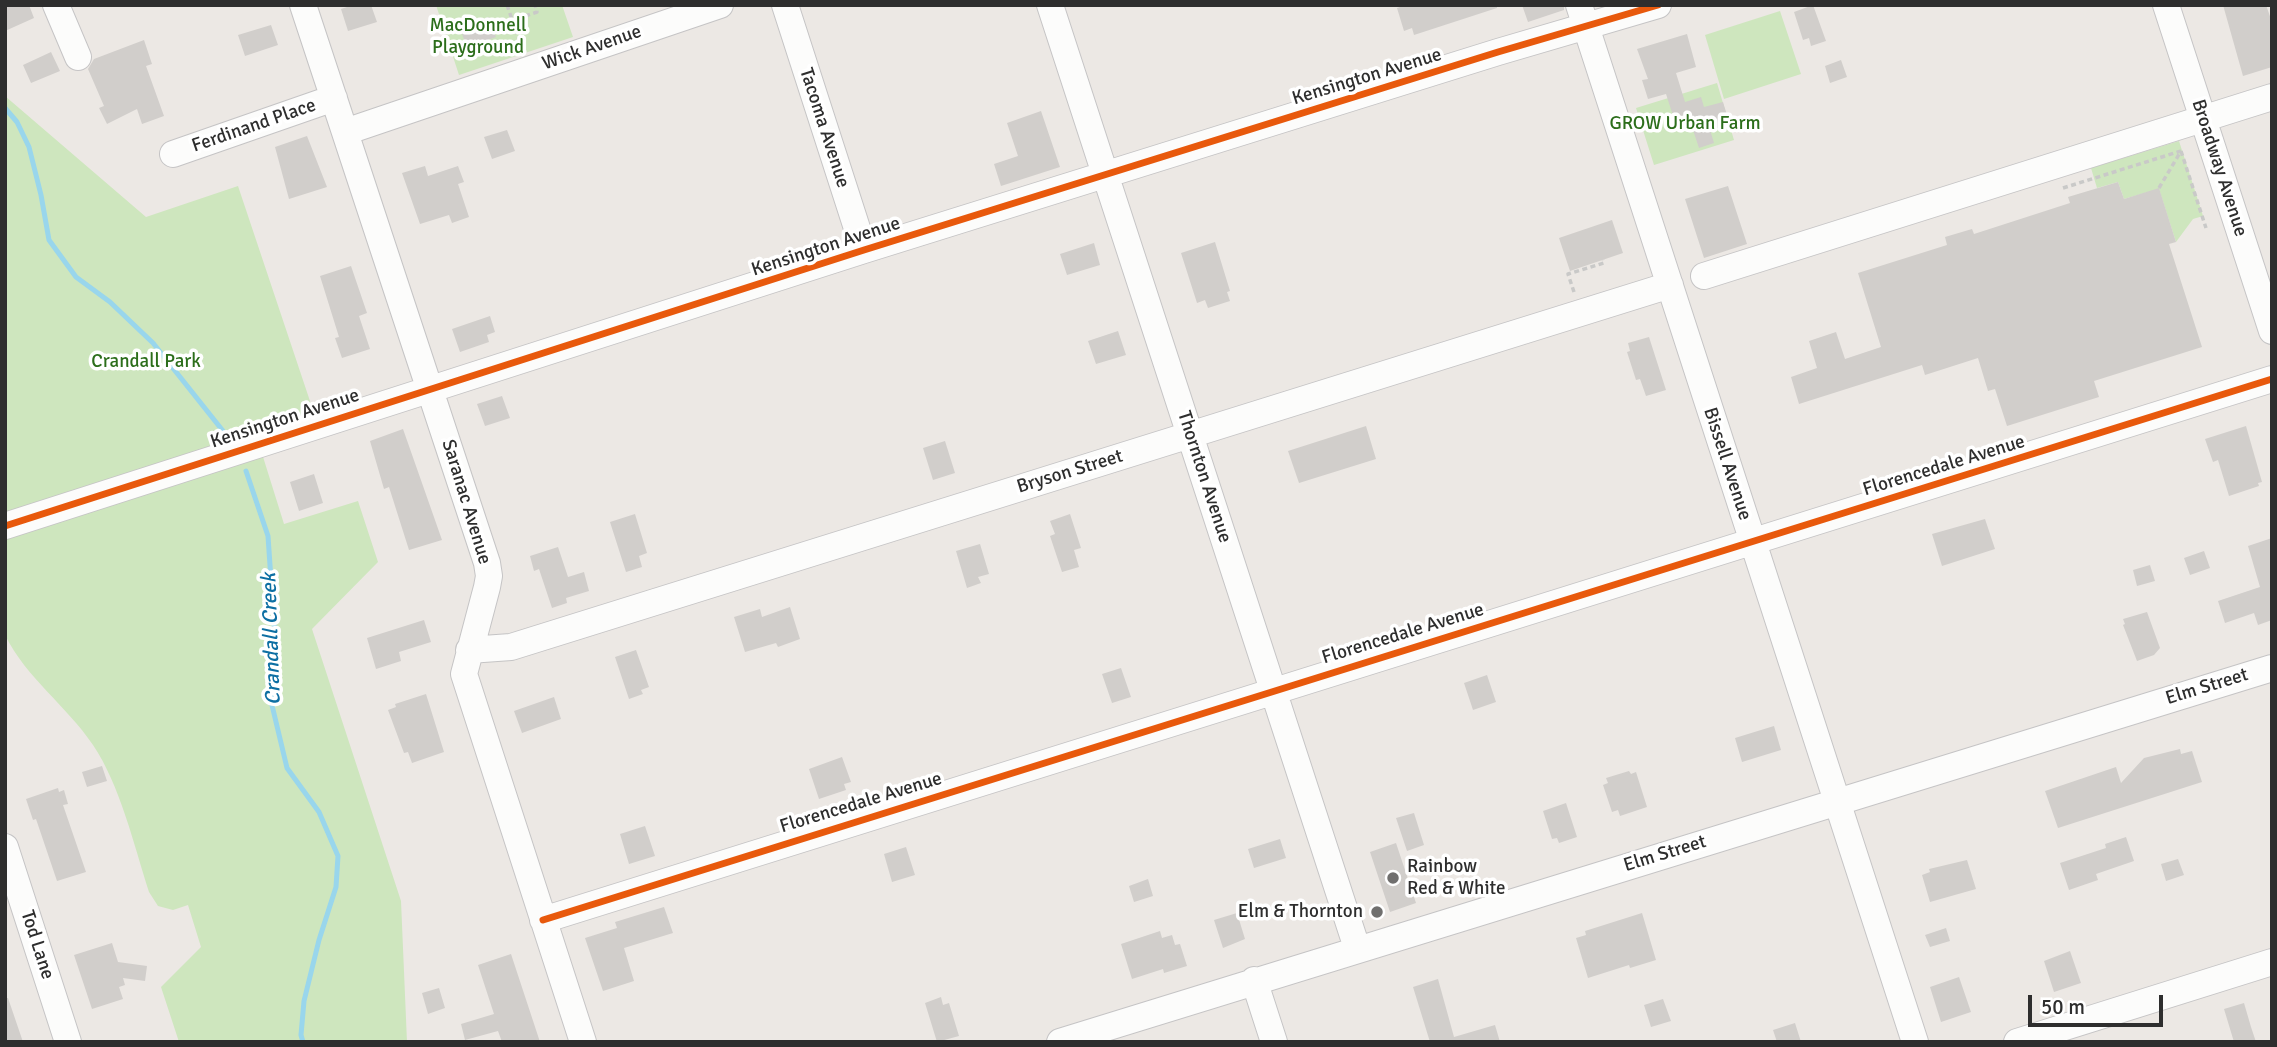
<!DOCTYPE html>
<style>
body{margin:0}
#map{position:relative;width:2277px;height:1047px;overflow:hidden;background:#ece8e4;font-family:Signika,sans-serif}
canvas{display:block}
.frame{position:absolute;inset:0;border:7px solid #2e2e2e;pointer-events:none}
.scale{position:absolute;left:2028px;top:995px;width:135px;height:32px;box-sizing:border-box;border:4px solid #2e2e2e;border-top:0;padding-left:9px;font-size:21px;line-height:24px;white-space:nowrap;color:#2e2e2e;-webkit-text-stroke:5px #fff;paint-order:stroke}
</style>
<div id="map">
<canvas width="2277" height="1047"></canvas>
<div class="frame"></div>
<div class="scale">50 m</div>
</div>
<script>
const ctx = document.querySelector('canvas').getContext('2d');
ctx.lineJoin = 'round';
function fill(path, color) { ctx.fillStyle = color; ctx.fill(path, 'evenodd'); }
function stroke(path, color, width, dash) { ctx.strokeStyle = color; ctx.lineWidth = width; ctx.lineCap = dash ? 'butt' : 'round'; ctx.setLineDash(dash || []); ctx.stroke(path); }
function drawText(font, color, halo, rows, align = 'center') {
  ctx.font = font + ' Signika,sans-serif'; ctx.lineWidth = 7; ctx.setLineDash([]); ctx.textBaseline = 'middle'; ctx.strokeStyle = halo; ctx.fillStyle = color; for (const [text, x, y, turn = 0] of rows) {
    ctx.save(); ctx.translate(x, y); ctx.rotate((+turn || 0) * Math.PI / 180); ctx.textAlign = isNaN(turn) ? turn : align; if (halo) ctx.strokeText(text, 0, 0); ctx.fillText(text, 0, 0); ctx.restore();
  }
}
const green = new Path2D(`
 M436,5H562L573,37L459,75Z
 M1780,11L1801,74L1724,99L1705,35Z
 M1717,83L1734,140L1654,165L1636,108Z
 M5,96L146,217L238,186L318,425L259,444L284,524L358,501L378,562L312,629L401,901L407,1042H179L161,987L201,947L188,905L173,910L158,906L149,892C134,845 120,785 93,745C66,705 27,679 5,635Z
 M2179,141L2203,216L2193,219L2176,242L2159,189L2124,199L2118,182L2097,188L2091,168Z`);
const stream = new Path2D(`
 M5,108L17,122L29,147L41,195L49,240L76,277L110,302L153,343L227,436
 M246,471L268,536L275,638L271,701L287,768L319,812L338,856L336,887L319,940L304,1001L301,1035L303,1042`);
const building = new Path2D(`
 M5,5H29L34,18L5,31Z
 M353,5H371L377,22L348,31L341,9Z
 M1406,5H1497V8L1414,35L1412,28L1404,31L1397,8Z
 M1522,5H1564V10L1528,22Z
 M1813,5L1826,41L1811,46L1809,38L1803,40L1794,12Z
 M2223,5H2266L2272,22V67L2243,76Z
 M489,17L496,37L467,48L460,28Z
 M271,25L278,45L245,56L238,35Z
 M1687,34L1696,67L1676,73L1685,102L1701,97L1704,107L1723,102L1730,125L1710,130L1714,143L1699,148L1692,127L1678,131L1666,94L1648,99L1642,80L1648,79L1637,49Z
 M144,40L152,64L146,66L164,116L142,124L137,109L107,124L99,108L104,106L88,69L94,59Z
 M51,52L60,71L31,83L23,65Z
 M1841,60L1847,77L1830,83L1825,66Z
 M1041,111L1060,167L1001,186L994,164L1018,156L1007,123Z
 M507,130L515,151L492,159L484,137Z
 M307,136L327,187L289,199L275,147Z
 M425,166L428,176L458,166L464,182L458,184L469,217L452,223L449,215L420,224L402,173Z
 M2118,182L2124,199L2159,188L2176,242L2169,244L2202,347L2094,381L2099,397L2007,426L1995,389L1988,391L1978,358L1925,375L1922,365L1799,404L1791,377L1817,368L1809,341L1836,332L1845,359L1881,347L1858,273L1947,245L1945,237L1972,229L1974,234L2070,203L2068,197Z
 M1728,186L1747,244L1704,258L1685,199Z
 M1612,220L1623,253L1570,271L1559,238Z
 M1215,242L1230,291L1227,292L1230,301L1208,308L1205,300L1197,303L1181,253Z
 M1094,243L1100,265L1067,275L1060,254Z
 M351,266L367,313L359,316L370,349L342,358L335,338L339,337L320,276Z
 M490,316L495,332L487,335L489,342L460,352L452,329Z
 M1118,331L1126,355L1096,364L1088,341Z
 M1649,337L1666,390L1646,396L1640,379L1636,380L1627,352L1630,351L1628,343Z
 M502,396L510,418L485,426L477,404Z
 M1366,426L1376,459L1299,483L1288,451Z
 M2246,426L2262,482L2258,483L2259,486L2229,496L2218,460L2213,462L2205,439Z
 M403,429L442,540L409,550L389,487L384,489L370,441Z
 M945,441L955,473L933,480L923,448Z
 M314,474L323,503L299,511L290,482Z
 M635,514L647,553L639,556L642,567L626,572L610,522Z
 M1070,514L1081,548L1074,550L1079,567L1062,572L1050,536L1055,534L1050,521Z
 M1985,519L1995,549L1942,566L1932,534Z
 M2272,538V620L2258,625L2254,613L2225,623L2218,601L2260,587L2248,546Z
 M980,544L989,574L978,577L981,583L967,588L956,551Z
 M558,547L568,577L584,572L589,591L566,598L567,603L552,608L539,569L534,571L530,556Z
 M2204,551L2210,568L2190,575L2184,558Z
 M2150,565L2155,581L2137,586L2133,570Z
 M790,607L800,639L778,647L776,643L745,652L734,617L760,609L762,617Z
 M2147,612L2160,648L2154,655L2137,661L2123,625L2125,624L2123,619Z
 M424,620L431,642L399,652L401,661L376,669L367,638Z
 M636,650L649,687L641,690L643,694L629,699L615,657Z
 M1121,668L1131,697L1112,703L1102,674Z
 M1487,675L1496,702L1473,710L1464,683Z
 M426,694L444,752L412,763L408,752L404,753L388,710L396,707L395,704Z
 M554,697L561,719L522,733L514,711Z
 M1774,726L1781,750L1742,762L1735,738Z
 M2180,749L2181,754L2192,751L2202,782L2058,828L2045,791L2116,767L2121,783L2144,758Z
 M842,757L851,782L844,784L846,790L819,799L809,769Z
 M102,766L107,781L87,787L82,772Z
 M1629,771L1631,774L1636,772L1647,807L1620,816L1618,810L1612,812L1603,785L1608,783L1606,778Z
 M58,788L59,792L64,790L68,804L63,805L86,872L57,881L36,819L33,820L26,799Z
 M1566,803L1577,837L1559,843L1557,838L1552,839L1543,811Z
 M1414,813L1424,845L1407,851L1396,818Z
 M645,826L655,856L629,864L620,834Z
 M2126,837L2134,861L2096,874L2098,880L2069,890L2060,863L2106,848L2105,844Z
 M1280,839L1286,858L1254,868L1248,849Z
 M1396,843L1416,903L1390,912L1370,852Z
 M906,847L915,875L892,882L884,854Z
 M2178,859L2184,875L2166,881L2161,864Z
 M1967,860L1976,889L1930,902L1922,875L1930,872L1929,869Z
 M1148,879L1153,896L1134,902L1129,886Z
 M664,907L673,933L624,948L634,981L603,991L585,938L617,928L615,922Z
 M1237,913L1245,939L1223,948L1214,920Z
 M1642,913L1656,960L1630,968L1629,965L1588,978L1576,938L1586,935L1585,931Z
 M1946,928L1950,941L1930,947L1925,935Z
 M1160,931L1162,938L1172,935L1175,945L1180,944L1187,966L1164,973L1163,969L1132,979L1121,944Z
 M112,943L118,962L147,966L145,981L123,978L125,985L119,987L123,999L92,1009L74,955Z
 M2070,951L2081,983L2054,992L2044,961Z
 M511,954L540,1042H502L498,1031L465,1040L461,1024L494,1014L478,965Z
 M1959,977L1971,1012L1941,1022L1930,987Z
 M1438,979L1454,1037L1495,1025L1500,1042H1430L1413,987Z
 M439,988L445,1008L428,1014L422,993Z
 M941,997L943,1005L949,1003L959,1036L937,1042L925,1003Z
 M5,998H8L23,1042H5Z
 M1663,999L1671,1021L1651,1027L1644,1005Z
 M2244,1003L2251,1027L2256,1042H2234L2224,1009Z
 M1795,1023L1801,1042H1777L1773,1030Z`);
const path = new Path2D(`
 M507,5L523,51
 M493,27L537,12L535,5
 M2181,151L2206,228
 M2063,188L2181,151
 M2159,188L2181,151
 M1574,292L1568,274L1604,263L1603,260`);
const minor = new Path2D(`
 M56,5L78,57
 M303,5L487,563L489,576L487,587L464,674L583,1042
 M785,5L864,250
 M1050,5L1357,948
 M1579,5L1915,1042
 M2166,5L2272,331
 M345,132L720,5
 M173,154L334,98
 M1704,276L2272,97
 M5,526L864,250L1498,52L1658,5
 M469,650L511,647L1670,285
 M5,847L68,1042
 M543,920L2272,379
 M1254,980L1274,1042
 M1060,1042L2272,668
 M2017,1042L2272,962`);
const cycleway = new Path2D(`
 M5,526L864,250L1498,52L1658,5
 M543,920L2272,379`);
const markers = [
 [1393,878,7,"#706f6e"],
 [1377,912,7,"#706f6e"]
];
const parkNames = [
 ["MacDonnell",478,26],
 ["Playground",478,48],
 ["GROW Urban Farm",1685,124],
 ["Crandall Park",146,362]
];
const streetNames = [
 ["Wick Avenue",592,48,-19],
 ["Kensington Avenue",1367,77,-17],
 ["Ferdinand Place",254,126,-19],
 ["Tacoma Avenue",824,128,72],
 ["Broadway Avenue",2219,168,72],
 ["Kensington Avenue",826,247,-18],
 ["Kensington Avenue",285,419,-18],
 ["Bissell Avenue",1727,464,72],
 ["Florencedale Avenue",1944,466,-17],
 ["Bryson Street",1070,472,-17],
 ["Thornton Avenue",1204,477,72],
 ["Saranac Avenue",466,502,73],
 ["Florencedale Avenue",1403,634,-17],
 ["Elm Street",2207,687,-17],
 ["Florencedale Avenue",861,803,-17],
 ["Elm Street",1665,854,-17],
 ["Tod Lane",37,945,72]
];
const poiNames = [
 ["Rainbow",1407,867],
 ["Red & White",1407,889],
 ["Elm & Thornton",1363,912,"right"]
];
const waterNames = [
 ["Crandall Creek",272,639,-92]
];
fill(green, '#cee6be');
stroke(stream, '#99d6ec', 5);
fill(building, '#d1cecb');
stroke(minor, '#c5c4c5', 28);
stroke(path, '#c9c9c8', 3.5, [5, 3.5]);
stroke(minor, '#fcfcfb', 26);
stroke(cycleway, '#e8590c', 7);
for (const [x, y, r, color] of markers) { const dot = new Path2D(); dot.arc(x, y, r, 0, 2 * Math.PI); ctx.fillStyle = color; ctx.fill(dot); stroke(dot, '#fff', 2.5); }
drawText('19px', '#2c6e1b', '#fff', parkNames);
drawText('19px', '#2e2e2e', '#fff', streetNames);
drawText('19px', '#2e2e2e', '#fff', poiNames, 'left');
drawText('italic 21px', '#0d6fa3', '#fff', waterNames);
</script>
